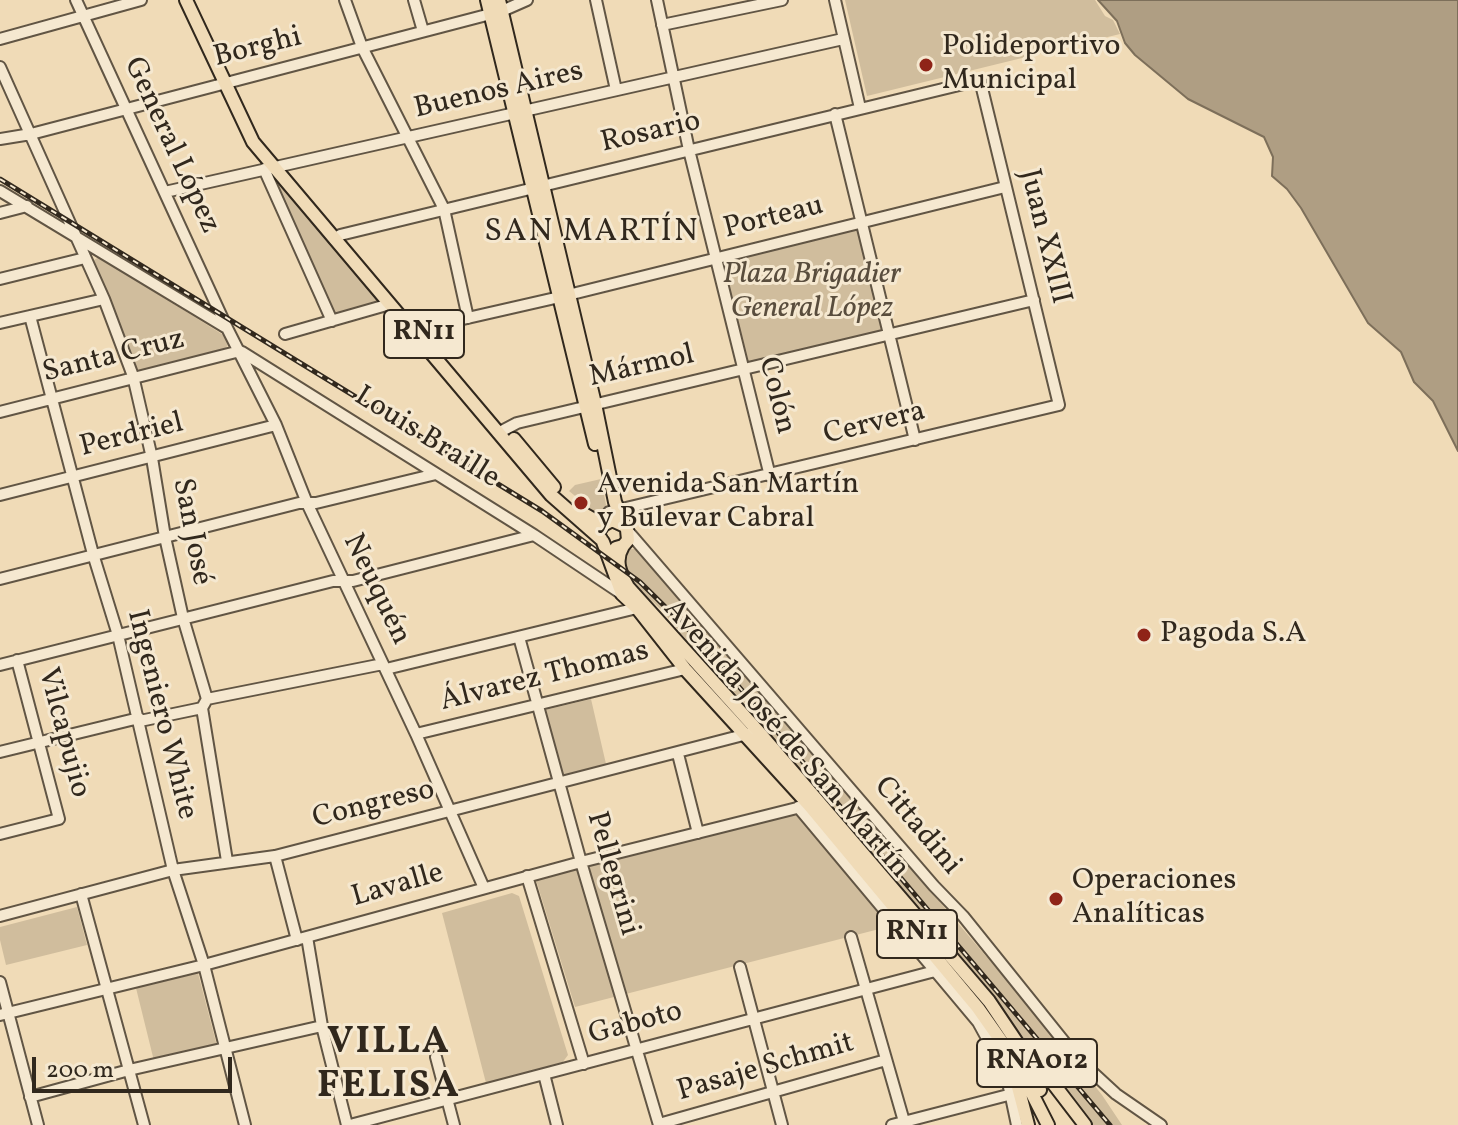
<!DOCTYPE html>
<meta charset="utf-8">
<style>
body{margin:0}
#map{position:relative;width:1458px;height:1125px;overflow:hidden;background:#f0dbb7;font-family:Vollkorn,serif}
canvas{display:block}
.scale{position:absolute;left:32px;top:1057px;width:200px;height:36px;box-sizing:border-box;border:4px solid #31281d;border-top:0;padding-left:10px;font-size:24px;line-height:28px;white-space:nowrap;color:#31281d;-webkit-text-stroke:6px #f5e8d0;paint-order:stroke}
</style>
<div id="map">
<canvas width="1458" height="1125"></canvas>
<div class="scale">200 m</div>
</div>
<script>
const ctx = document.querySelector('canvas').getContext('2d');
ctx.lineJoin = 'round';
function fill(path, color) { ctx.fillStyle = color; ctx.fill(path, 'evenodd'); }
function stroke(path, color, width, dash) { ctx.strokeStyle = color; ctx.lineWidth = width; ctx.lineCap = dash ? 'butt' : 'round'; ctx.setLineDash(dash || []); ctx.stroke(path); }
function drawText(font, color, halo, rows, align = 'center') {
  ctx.font = font + ' Vollkorn,serif'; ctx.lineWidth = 6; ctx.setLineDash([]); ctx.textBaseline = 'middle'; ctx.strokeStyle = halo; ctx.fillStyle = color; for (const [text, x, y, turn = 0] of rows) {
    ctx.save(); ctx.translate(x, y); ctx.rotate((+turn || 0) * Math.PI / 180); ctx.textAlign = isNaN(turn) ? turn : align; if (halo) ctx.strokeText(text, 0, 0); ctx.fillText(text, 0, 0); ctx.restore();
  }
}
const green = new Path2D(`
 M845,0H1095L1105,16L1113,20L1120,34L867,96Z
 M281,181L390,304L332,321L274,190Z
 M862,221L889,335L744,369L717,258Z
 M99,257L225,336L228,345L223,351L135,374L94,260Z
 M601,479L607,510L601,517L569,491L575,485Z
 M628,549H639L1066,1050L1102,1095L1122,1125H1093L985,989L685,638C675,627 665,612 654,603C634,587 627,581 623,555Z
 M591,699L606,764L563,775L545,710Z
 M796,813L891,926L575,1007L536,880Z
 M512,893L519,896L568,1055L562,1063L486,1083L442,913Z
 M77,907L87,945L6,965L0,940V927Z
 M198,973L217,1046L154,1061L136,988Z`);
const water = new Path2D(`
 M1098,0H1458V451L1433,401L1414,382L1401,352L1368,323L1301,208L1287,189L1272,176L1273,157L1264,137L1188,99L1135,55L1125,43L1117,21Z`);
const minor = new Path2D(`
 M76,0L227,328L276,425L307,503L416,734L484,888
 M345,0L362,47L444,209L468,318
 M414,0L423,31
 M596,0L616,90
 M657,0L689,150L770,476
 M835,0L860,108
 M662,25L782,0
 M0,39L141,0
 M0,67L104,299L133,376L152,458L165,537L183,618L207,699L202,708L227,861
 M835,114L915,440
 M0,139L31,134L502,11L527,0
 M264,169L332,321
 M0,191L225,327
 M165,192L843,39
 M0,213L27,206
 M335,240L340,235L980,80L1059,405L609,512
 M0,279L85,258
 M30,316L93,554L118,635L173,870L204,965L245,1125
 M0,323L104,299
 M285,334L390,304
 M415,335L428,327L564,296L1005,187
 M242,352L534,535L622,594
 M0,412L240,351
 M498,433L517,423L1034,300
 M0,495L276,425
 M627,530L934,886L963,916L1078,1059L1116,1094L1161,1125
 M0,579L299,503H316L436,474
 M519,637L581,862L659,1125
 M0,665L333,581H353L534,535
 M386,669L637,608
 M207,699L383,664
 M140,721L202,708
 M416,734L685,669
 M0,752L139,718
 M678,754L698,833
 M798,807L978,1022L1006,1073L1017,1125
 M0,834L59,819L17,660
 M275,856L297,940
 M527,876L584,1064
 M81,894L144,1125
 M0,916L173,870L275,856L751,733
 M307,937L322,1026L347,1125
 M851,937L905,1125
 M740,967L782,1125
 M0,982L38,1125
 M0,1015L204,965L581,862L809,805
 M436,1057L454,1125
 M544,1074L557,1125
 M30,1097L129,1070L322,1026
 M659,1124L886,1060
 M350,1125L935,971
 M892,1125L1012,1094`);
const major = new Path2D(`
 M186,0L253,142L551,495L601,539
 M487,0L595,444
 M499,0L595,404L615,502L627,530L628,540L623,546L616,548
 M514,439L554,487
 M582,513L603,525
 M599,531L603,525L612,520L625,526
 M603,542L622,594L637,608L685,669L809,805L978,1008L1016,1062L1048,1125
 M623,546C614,561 620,573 628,587L757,730L989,1001L1020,1047L1040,1090
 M1026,1048L1085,1125
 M1013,1068L1028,1125`);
const rail = new Path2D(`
 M0,179L542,511L640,582L702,643L1110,1125`);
const markers = [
 [926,65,8,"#8f2418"],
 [581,503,8,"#8f2418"],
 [1144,635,8,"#8f2418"],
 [1056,899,8,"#8f2418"]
];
const shields = [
 [424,334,80],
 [917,934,80],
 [1037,1063,120]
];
const shieldNames = [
 ["RN11",424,334],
 ["RN11",917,934],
 ["RNA012",1037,1063]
];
const poiNames = [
 ["Polideportivo",942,48],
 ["Municipal",942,82],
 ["Avenida San Martín",597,486],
 ["y Bulevar Cabral",597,520],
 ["Pagoda S.A",1160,635],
 ["Operaciones",1072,882],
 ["Analíticas",1072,916]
];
const streetNames = [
 ["Borghi",258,49,-14],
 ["Buenos Aires",499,92,-13],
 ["Rosario",651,134,-13],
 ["General López",170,146,65],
 ["Porteau",774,219,-14],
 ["Juan XXIII",1043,237,76],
 ["Santa Cruz",114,358,-14],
 ["Mármol",642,368,-13],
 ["Colón",775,396,76],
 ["Cervera",875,425,-14],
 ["Perdriel",132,437,-14],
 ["Louis Braille",426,439,32],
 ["San José",190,532,79],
 ["Neuquén",375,590,64],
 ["Álvarez Thomas",545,678,-14],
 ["Ingeniero White",160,715,76],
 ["Vilcapujio",62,733,75],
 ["Avenida José de San Martín",785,740,49],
 ["Congreso",374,806,-14],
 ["Cittadini",916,827,50],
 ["Pellegrini",611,874,74],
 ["Lavalle",398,887,-16],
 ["Gaboto",636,1025,-15],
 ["Pasaje Schmit",766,1069,-16]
];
const parkNames = [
 ["Plaza Brigadier",812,276],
 ["General López",812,310]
];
const neighbourhoodNames = [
 ["SAN MARTÍN",592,234]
];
const districtNames = [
 ["VILLA",389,1045],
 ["FELISA",389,1089]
];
fill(green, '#d0bd9d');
fill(water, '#af9e83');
stroke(water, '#7d6f5a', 2);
stroke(minor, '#615544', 14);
stroke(major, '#31281d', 16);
stroke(minor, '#f5e8d0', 10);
stroke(major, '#f0dbb7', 12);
stroke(rail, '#31281d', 5);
stroke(rail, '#f5e8d0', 2, [6]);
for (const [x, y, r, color] of markers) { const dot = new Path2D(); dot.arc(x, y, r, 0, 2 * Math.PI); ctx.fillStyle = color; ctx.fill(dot); stroke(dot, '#f5e8d0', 3); }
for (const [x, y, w] of shields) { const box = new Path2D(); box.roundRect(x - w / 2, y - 24, w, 48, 6); ctx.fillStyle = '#f5e8d0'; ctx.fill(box); stroke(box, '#31281d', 2); }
drawText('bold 28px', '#31281d', null, shieldNames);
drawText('30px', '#31281d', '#f5e8d0', poiNames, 'left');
drawText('30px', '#31281d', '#f5e8d0', streetNames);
drawText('italic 30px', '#594d3d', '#f5e8d0', parkNames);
ctx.letterSpacing = '2px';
drawText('32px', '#31281d', '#f5e8d0', neighbourhoodNames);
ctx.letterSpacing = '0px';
ctx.letterSpacing = '2px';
drawText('bold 38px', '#31281d', '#f5e8d0', districtNames);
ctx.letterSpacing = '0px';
</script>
